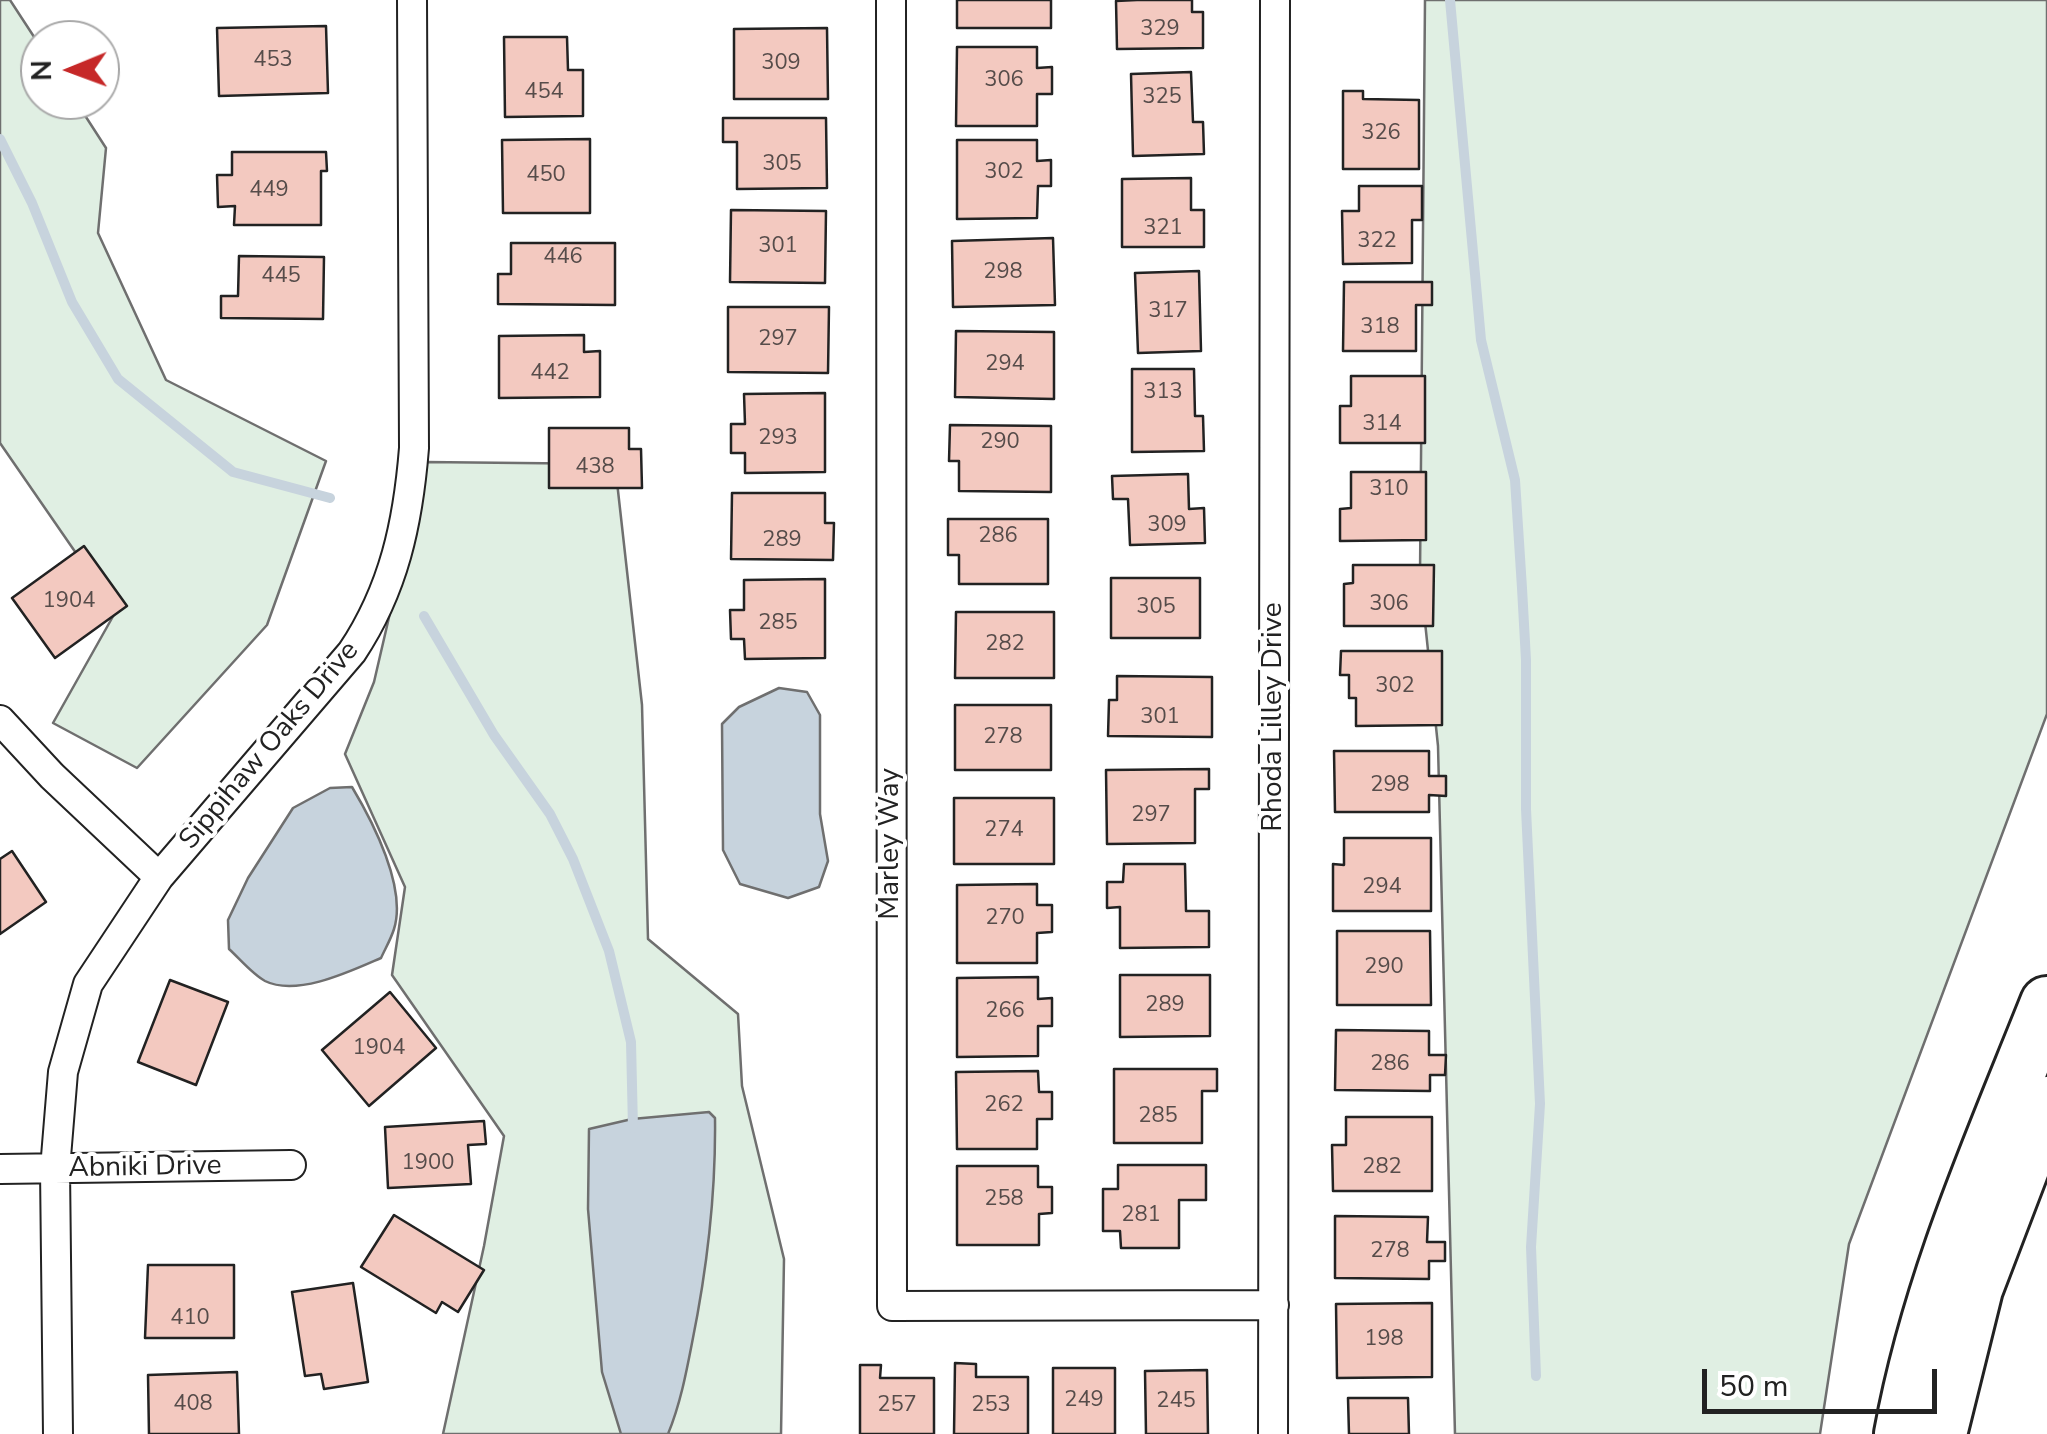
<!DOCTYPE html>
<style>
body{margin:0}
#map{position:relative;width:2047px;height:1434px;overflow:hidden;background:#fff;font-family:"Nunito Sans",sans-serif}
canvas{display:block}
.north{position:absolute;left:20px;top:20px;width:100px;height:100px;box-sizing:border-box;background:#fff;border:2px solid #a7a7a7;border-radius:50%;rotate:269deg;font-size:28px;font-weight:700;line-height:40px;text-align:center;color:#222}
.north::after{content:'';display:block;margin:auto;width:35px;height:45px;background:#c62828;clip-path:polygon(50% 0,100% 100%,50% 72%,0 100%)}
.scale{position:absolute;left:1702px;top:1369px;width:235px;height:45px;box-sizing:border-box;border:5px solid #222;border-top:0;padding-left:12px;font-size:30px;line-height:35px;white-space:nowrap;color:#222;-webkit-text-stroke:8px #fff;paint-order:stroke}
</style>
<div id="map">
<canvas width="2047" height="1434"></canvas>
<div class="north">N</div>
<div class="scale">50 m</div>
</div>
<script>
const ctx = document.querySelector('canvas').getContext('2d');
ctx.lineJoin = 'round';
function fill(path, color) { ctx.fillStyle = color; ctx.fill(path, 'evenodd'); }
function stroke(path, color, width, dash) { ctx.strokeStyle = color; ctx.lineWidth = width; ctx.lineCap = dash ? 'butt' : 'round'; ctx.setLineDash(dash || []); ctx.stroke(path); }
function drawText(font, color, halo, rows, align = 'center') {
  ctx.font = font + ' "Nunito Sans",sans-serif'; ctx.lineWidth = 8; ctx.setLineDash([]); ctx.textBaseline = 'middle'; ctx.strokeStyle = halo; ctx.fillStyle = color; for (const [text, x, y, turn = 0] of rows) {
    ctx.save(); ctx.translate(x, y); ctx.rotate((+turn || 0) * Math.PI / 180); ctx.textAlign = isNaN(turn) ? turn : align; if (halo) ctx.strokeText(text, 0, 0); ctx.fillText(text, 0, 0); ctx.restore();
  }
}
const green = new Path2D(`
 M0,0H10L40,46V100H75L106,148L98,233L166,380L326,461L267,625L137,768L53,723L116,611L0,443Z
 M1425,0H2047V714L1849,1244L1820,1434H1455L1438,746L1420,574Z
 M425,462L615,464L642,705L648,939L738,1014L742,1086L784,1259L781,1434H443L484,1246L504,1136L392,975L405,887L345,754L374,682Z`);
const water = new Path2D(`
 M779,688L807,692L820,715V814L828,861L819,887L788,898L740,884L723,850L722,724L739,707Z
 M352,787C373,822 407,888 394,929C391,939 385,949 381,958C351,971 297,997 265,981C252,974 240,959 229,949L228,920L248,878L293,808L330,788Z
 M709,1112L715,1118C716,1194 707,1269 692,1343C686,1374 680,1405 668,1434H621L602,1372L588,1209L589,1129L632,1119Z`);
const stream = new Path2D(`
 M1450,0L1481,340L1515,480L1522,588L1526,660V809L1540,1104L1531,1247L1536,1376
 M0,139L32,203L72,302L118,379L233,472L330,498
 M424,616L494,735L550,814L573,859L609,951L631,1042L633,1128`);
const building = new Path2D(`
 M957,0H1051V28H957Z
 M1137,0H1192V12H1203V48L1117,49L1116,1Z
 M326,26L328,93L219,96L217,28Z
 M827,28L828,99H734V29Z
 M504,37H567L568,70H583V116L505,117Z
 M957,47H1037V68L1052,67V94H1037V126H956Z
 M1191,72L1193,122H1203L1204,154L1133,156L1131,74Z
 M1343,91H1363V99L1419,100V169H1343Z
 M723,118H826L827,188L737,189V142H723Z
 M590,139V213H503L502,140Z
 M957,140H1037V161L1051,160V186H1038L1037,218L957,219Z
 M232,152H326L327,171H321V225H234L235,206L218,207L217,175H232Z
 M1191,178V210H1204V247H1122V179Z
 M1359,186H1422V220H1412V263L1343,264L1342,211H1359Z
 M731,210L826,211L825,283L730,282Z
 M1053,238L1055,305L953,307L952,241Z
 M511,243H615V305L498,304V274H511Z
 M239,256L324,257L323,319L221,318V296H238Z
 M1199,271L1201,351L1138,353L1135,273Z
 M1344,282H1432V305H1416V351H1343Z
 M728,307H829L828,373L728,372Z
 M956,331L1054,332V399L955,397Z
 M584,335V352L600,351V397L499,398V336Z
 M1132,369H1194L1195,416H1203L1204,451L1132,452Z
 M1351,376H1425V443H1340V406H1351Z
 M825,393V472L745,473V453H731V424H745L744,394Z
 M950,425L1051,426V492L959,491V461H949Z
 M549,428H629V449H641L642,488H549Z
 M1351,472H1426V540L1340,541V509L1351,508Z
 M1188,474L1189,509L1204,508L1205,543L1130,545L1128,499H1113L1112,476Z
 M732,493H825V523H834L833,560L731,559Z
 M948,519H1048V584H959V555H948Z
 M84,546L127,606L55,658L12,598Z
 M1353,565H1434L1433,626H1344V584L1353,583Z
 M1111,578H1200V638H1111Z
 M825,579V658L745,659L744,639H731L730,610H744V580Z
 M956,612H1054V678H955Z
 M1341,651H1442V725L1356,726V698H1349V675H1340Z
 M1117,676L1212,677V737L1108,736L1109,700H1117Z
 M955,705H1051V770H955Z
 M1334,751H1429V776H1446V796L1429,795V812H1335Z
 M1209,769V789H1195V843L1107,844L1106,770Z
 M954,798H1054V864H954Z
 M1344,838H1431V911H1333V864L1344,865Z
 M12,851L46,902L0,934V859Z
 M1124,864H1185L1186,911H1209V947L1120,948V907L1107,908V882H1123Z
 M1037,884V905H1052V932L1037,933V963H957V885Z
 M1337,931H1430L1431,1005H1337Z
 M1120,975H1210V1036L1120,1037Z
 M1038,977V999L1052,998V1026H1038V1056L957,1057V978Z
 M170,980L228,1002L196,1085L138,1062Z
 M390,992L436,1048L369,1106L322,1050Z
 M1336,1030L1429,1031V1055H1446L1445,1075H1430V1091L1335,1090Z
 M1114,1069H1217V1091H1202V1143H1114Z
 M1038,1071L1039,1092H1052V1119H1037V1149H957L956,1072Z
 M1346,1117H1432V1191H1333L1332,1145H1346Z
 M484,1121L486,1144L468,1145L471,1184L388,1188L385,1127Z
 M1118,1165H1206V1200H1179V1248H1121L1120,1231H1103V1189H1118Z
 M957,1166H1038V1187H1052V1213L1039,1214V1245H957Z
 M394,1215L484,1270L458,1312L442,1302L436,1313L361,1267Z
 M1335,1216L1428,1217L1427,1242H1445V1261H1429V1279L1335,1278Z
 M148,1265H234V1338H145Z
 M353,1283L368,1382L324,1389L321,1374L305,1376L292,1292Z
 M1432,1303V1377L1337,1378L1336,1304Z
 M955,1363L976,1364V1377H1028V1434H954Z
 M860,1365H881L880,1378H934V1434H860Z
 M1053,1368H1115V1434H1053Z
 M1207,1370L1208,1434H1146L1145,1371Z
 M237,1372L239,1434H149L148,1375Z
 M1348,1398H1408L1409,1434H1349Z`);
const street = new Path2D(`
 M891,0L892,1306L1274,1305
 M0,720L52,776L159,877
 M0,1169L291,1165
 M58,1434L55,1169L63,1072L88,984L159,877L352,652C394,589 408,523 414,448L412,0
 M1273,1434L1275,0`);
const highway = new Path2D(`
 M1901,1434C1929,1281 1990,1146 2047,1003
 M1940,1434L1976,1289L2047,1103`);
const numberNames = [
 ["329",1160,30],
 ["453",273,61],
 ["309",781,64],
 ["306",1004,81],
 ["454",544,93],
 ["325",1162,98],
 ["326",1381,134],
 ["305",782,165],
 ["302",1004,173],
 ["450",546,176],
 ["449",269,191],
 ["321",1163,229],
 ["322",1377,242],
 ["301",778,247],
 ["446",563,258],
 ["298",1003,273],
 ["445",281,277],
 ["317",1168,312],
 ["318",1380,328],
 ["297",778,340],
 ["294",1005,365],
 ["442",550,374],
 ["313",1163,393],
 ["314",1382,425],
 ["293",778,439],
 ["290",1000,443],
 ["438",595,468],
 ["310",1389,490],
 ["309",1167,526],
 ["286",998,537],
 ["289",782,541],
 ["1904",69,602],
 ["306",1389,605],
 ["305",1156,608],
 ["285",778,624],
 ["282",1005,645],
 ["302",1395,687],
 ["301",1160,718],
 ["278",1003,738],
 ["298",1390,786],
 ["297",1151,816],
 ["274",1004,831],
 ["294",1382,888],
 ["270",1005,919],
 ["290",1384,968],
 ["289",1165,1006],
 ["266",1005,1012],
 ["1904",379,1049],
 ["286",1390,1065],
 ["262",1004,1106],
 ["285",1158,1117],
 ["1900",428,1164],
 ["282",1382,1168],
 ["258",1004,1200],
 ["281",1141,1216],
 ["278",1390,1252],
 ["410",190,1319],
 ["198",1384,1340],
 ["249",1084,1401],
 ["245",1176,1402],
 ["408",193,1405],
 ["257",897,1406],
 ["253",991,1406]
];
const streetNames = [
 ["Rhoda Lilley Drive",1274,717,-90],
 ["Sippihaw Oaks Drive",270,746,-50],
 ["Marley Way",891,844,-90],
 ["Abniki Drive",145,1168,-1]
];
fill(green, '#e0efe3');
stroke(green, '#6f6f6f', 2.5);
fill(water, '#c7d3dd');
stroke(water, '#6f6f6f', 2.5);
stroke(stream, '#c7d3dd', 10);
fill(building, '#f3c9c0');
stroke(building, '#222', 2.5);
stroke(street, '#222', 32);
stroke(highway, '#222', 58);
stroke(street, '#fff', 28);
stroke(highway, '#fff', 52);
drawText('22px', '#564c4a', null, numberNames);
drawText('28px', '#222', '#fff', streetNames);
</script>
